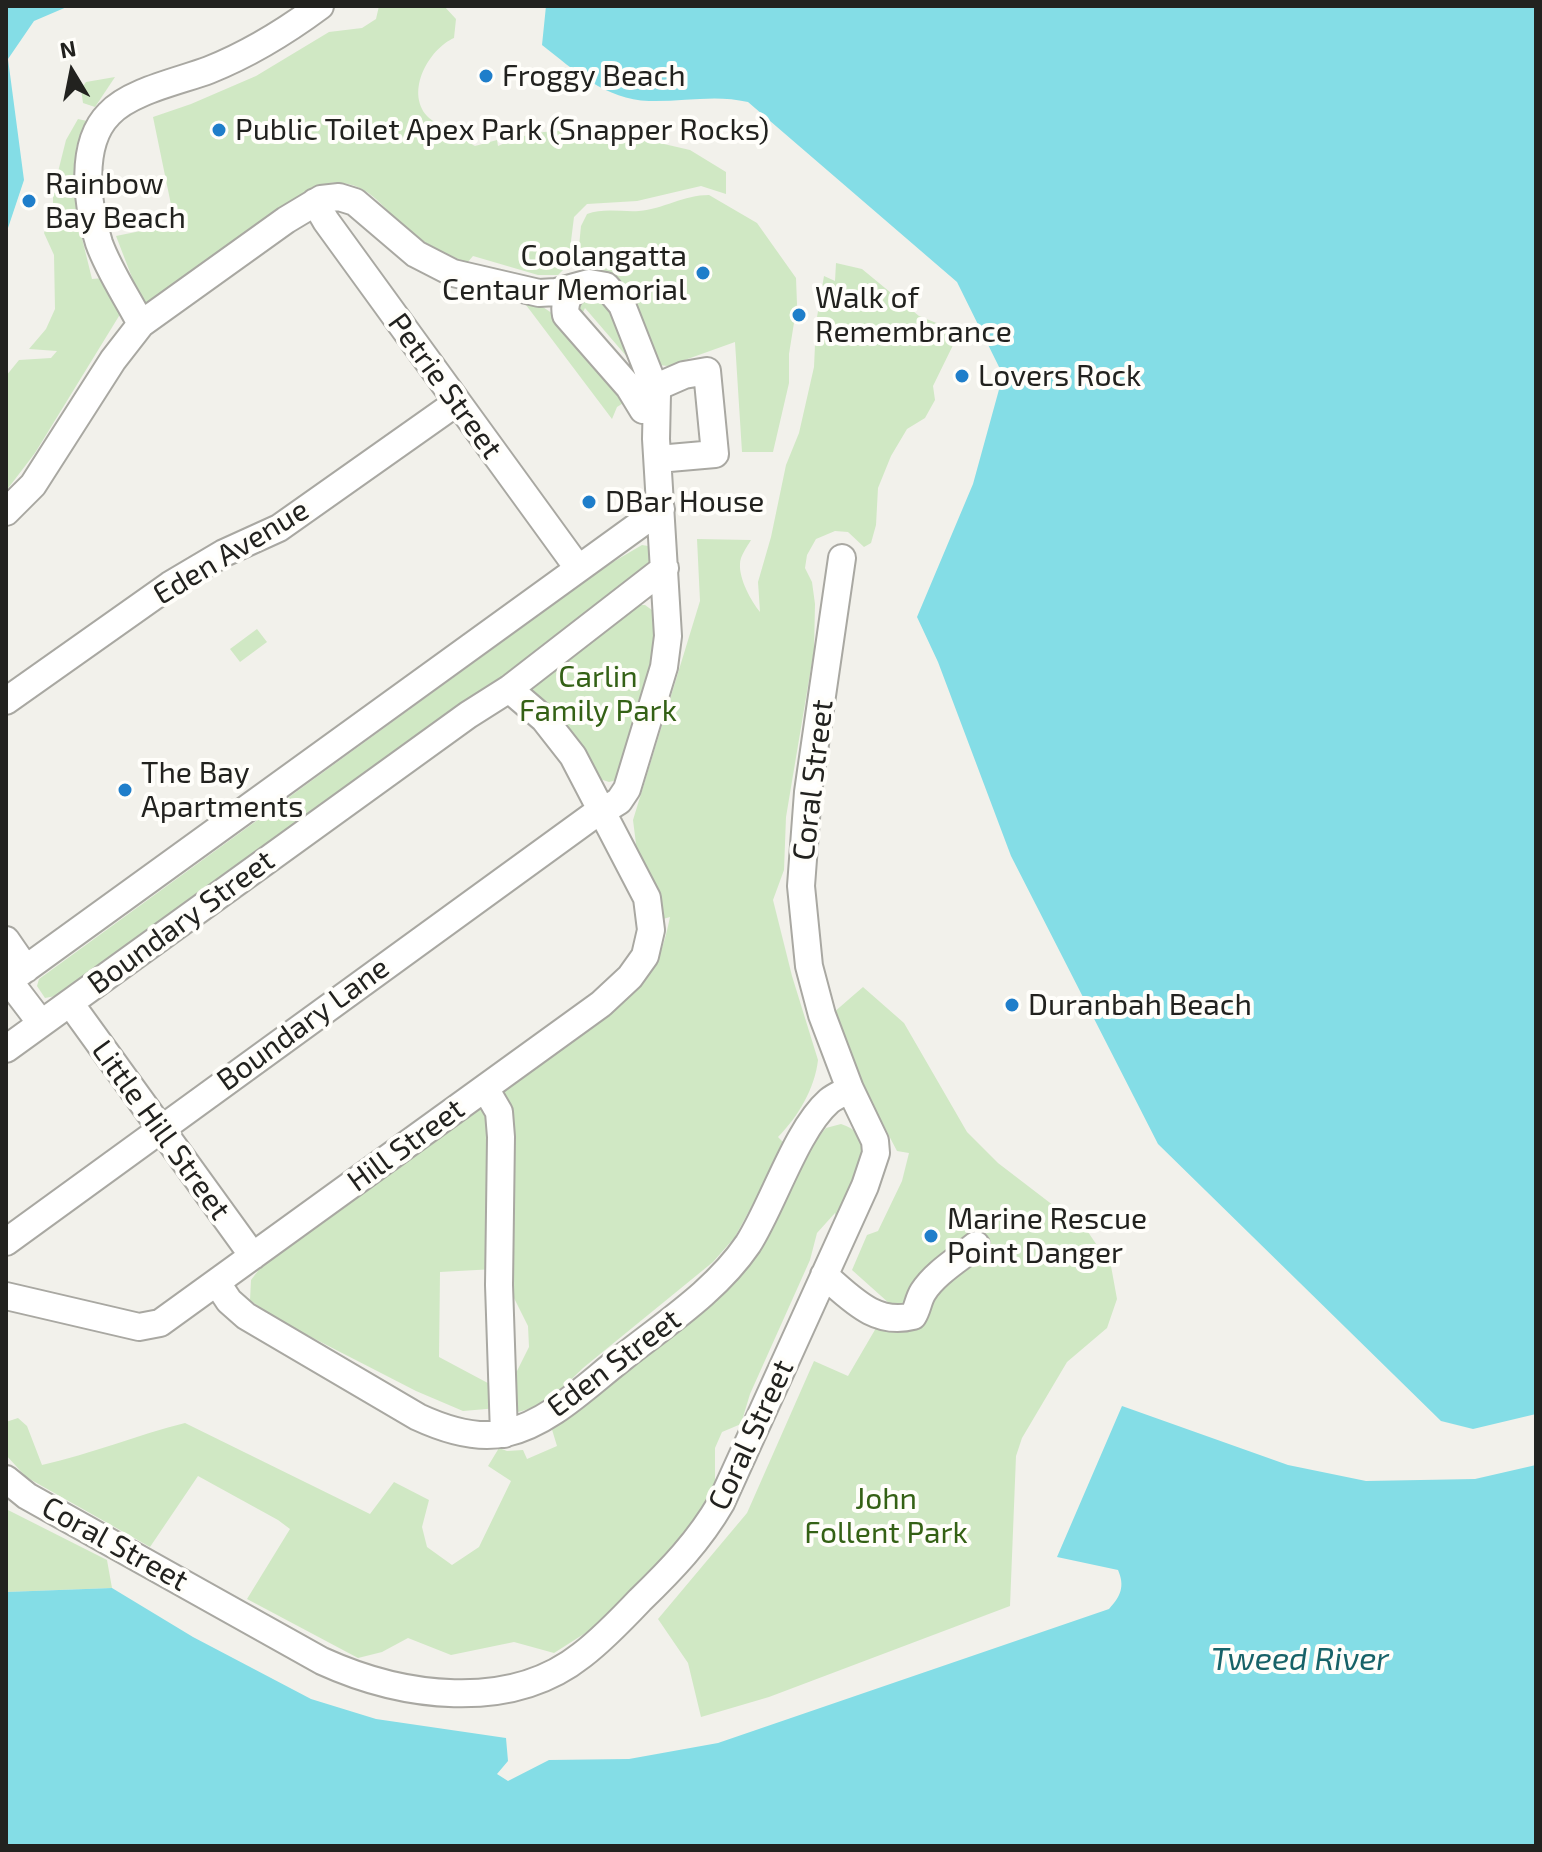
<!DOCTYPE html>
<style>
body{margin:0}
#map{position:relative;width:1542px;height:1852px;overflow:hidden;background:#f2f1eb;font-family:"Exo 2",sans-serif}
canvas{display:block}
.frame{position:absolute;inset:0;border:8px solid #22221f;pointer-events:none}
.north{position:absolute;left:32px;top:32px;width:80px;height:80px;-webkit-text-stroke:6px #fffefa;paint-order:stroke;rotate:350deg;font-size:22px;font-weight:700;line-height:32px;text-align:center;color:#22221f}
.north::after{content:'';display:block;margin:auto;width:28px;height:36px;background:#22221f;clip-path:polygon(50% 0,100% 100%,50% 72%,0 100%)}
</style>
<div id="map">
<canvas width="1542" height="1852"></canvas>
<div class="frame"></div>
<div class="north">N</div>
</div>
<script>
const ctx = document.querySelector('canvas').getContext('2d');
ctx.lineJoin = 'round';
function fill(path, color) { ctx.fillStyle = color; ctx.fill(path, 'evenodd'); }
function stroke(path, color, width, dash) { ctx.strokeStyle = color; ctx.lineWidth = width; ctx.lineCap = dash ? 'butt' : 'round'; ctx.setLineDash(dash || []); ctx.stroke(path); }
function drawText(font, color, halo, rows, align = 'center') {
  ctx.font = font + ' "Exo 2",sans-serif'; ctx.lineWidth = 8; ctx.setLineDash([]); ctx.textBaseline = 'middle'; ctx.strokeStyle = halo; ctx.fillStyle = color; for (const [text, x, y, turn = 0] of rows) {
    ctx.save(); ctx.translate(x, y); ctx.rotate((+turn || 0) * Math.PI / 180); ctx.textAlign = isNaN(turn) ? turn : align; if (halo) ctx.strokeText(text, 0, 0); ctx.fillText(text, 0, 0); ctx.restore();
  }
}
const green = new Path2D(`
 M379,6H444L456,19L454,38C429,49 405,91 427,116C437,126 462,138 475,146L497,140L498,146C540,126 562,131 606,133L613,129L635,131L651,141L690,150L726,172V194L701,186L637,201L587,204L574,217L568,265L558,275H538L473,256L467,263C447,254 429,246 411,233C382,210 371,179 328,183L153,306H143L116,236L175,224L153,117L191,104L256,76L329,32L362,28L376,19Z
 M115,77L95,107L83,103L81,89L86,82Z
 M78,119L87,121L76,148V187L55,184L66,140Z
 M76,191L79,226L92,279L104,278L120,312L119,316L35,453L6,491V376L19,360L51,358L57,351L29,349L46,329L55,309L54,255L44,233L53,210V193Z
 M709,195L757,223L796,278L797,304L789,354V383L773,452H742L735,342L668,366L658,365L626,288L608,273L577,266L581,226L587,214C603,208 621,212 639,211C663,209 684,195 709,195Z
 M836,263L862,269L919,316L939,324L955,341L933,386L935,400L925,418L907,429L891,456L878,488L876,525L871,543L864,547L848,532L835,531L816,539L807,555L805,568L812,582L815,604L814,650L786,817L784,870L773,900L792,976L818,1060C815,1088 798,1117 778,1137L785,1144L735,1237L713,1262L583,1368C564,1387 545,1406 518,1412L512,1397L514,1377L529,1347L528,1326L511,1292L512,1200L504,1092L634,993C657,968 663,950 670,917L663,919L658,897L637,852L633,820L700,601L697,539L751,540C747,547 740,556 740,564C739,579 751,601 760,612L758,582L771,537L786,465L799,433L814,367L816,323L824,276L835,281Z
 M586,295L608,299L642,374L627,377L634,365L585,308L579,321L576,314L579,299Z
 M523,301L540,305L556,316L625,402L617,407L612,419Z
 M642,545L648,546L652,553L651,565L613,600L61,995L45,998L37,986L39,979L608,565Z
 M639,605H645L656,613L659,639L617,780L609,782L600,779L588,754L533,690L534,686Z
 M257,629L267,642L240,662L230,649Z
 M863,987L904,1023L967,1132L998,1163L1088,1232L1111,1266L1117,1299L1107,1328L1067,1362L1022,1438L1016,1456L1010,1606L769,1697L701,1717L688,1663L658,1619L747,1513L814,1361L848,1376L890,1304L852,1270L867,1235L878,1231L902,1181L909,1153L897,1151L855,1071L833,1013Z
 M486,1103L494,1114L495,1269L440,1272L439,1357L499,1389L498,1408L463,1411L416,1391L274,1318L250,1300L251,1280L267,1259Z
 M841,1124C856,1129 862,1136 868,1151L837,1223L835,1213L817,1233L810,1260L750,1394L741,1424L722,1432L715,1448V1486L686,1539L598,1625L554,1653L514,1642L451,1655L408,1638L382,1652L358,1658L247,1599L290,1529L278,1520L198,1476L150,1547L26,1477L6,1455V1422L18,1418L27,1426L42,1465C91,1454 137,1435 185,1423L370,1514L394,1482L429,1500L422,1527L427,1547L452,1565L479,1547L511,1481L488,1466L499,1448L507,1451L523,1450L527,1459L557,1446L550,1423L591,1394L791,1185L816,1140L826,1128Z
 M6,1509L107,1560L112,1588L6,1592Z`);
const water = new Path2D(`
 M6,6H69L34,21L8,59L24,180L6,234Z
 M546,6H1536V1414L1473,1429L1441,1421L1158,1144L1011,856L938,662L917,617L973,484L1003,375L957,282L748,102C715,94 683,102 649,101C606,100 574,70 542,45Z
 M1122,1406L1288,1465L1366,1481L1475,1479L1536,1465V1846H6V1592L112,1588L193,1637L311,1699L376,1719L506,1738L508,1761L497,1774L508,1781L549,1760L629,1759L718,1743L1109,1609C1121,1596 1125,1586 1118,1570L1057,1557Z`);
const minor = new Path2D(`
 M315,202L326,221L578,568
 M582,286C570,292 563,301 566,315L629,387L643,410
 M141,324C127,297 109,271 99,243C87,206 79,144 109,114C130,91 180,81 209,70C249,54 285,32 320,6
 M636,396L684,375L707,371L715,454L658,459
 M6,512L33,485L113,360L141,324L286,220L321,199L339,197L355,202L416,254L453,273L539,293L556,292L589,283L606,286L622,305L657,394L656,439L668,636L664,667L627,789L619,801L603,811
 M6,701L170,585L224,553L279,528L456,403
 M6,940L26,969
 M9,981L41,1023
 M6,983L661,509
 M70,1003L253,1256
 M6,1049L468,715L509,689L665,568
 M485,1088L499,1112L501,1137L499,1285L504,1434
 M6,1242L602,809
 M824,1275C851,1298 875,1326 913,1316C918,1308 918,1300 923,1292C935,1273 959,1259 976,1245
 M217,1283L229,1301L246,1316L418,1417C444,1429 476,1440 506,1433C550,1423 587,1385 622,1358C666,1323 716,1291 748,1244C773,1205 796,1130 829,1101C835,1096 843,1093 850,1089
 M6,1296L139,1327L160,1323L601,1004L630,977L645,956L651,930L647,898L573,756L544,719L509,689
 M6,1479L27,1496L322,1661C401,1697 509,1713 582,1655C603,1639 622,1619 640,1600C671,1570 699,1541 721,1503L865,1186L876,1153L875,1141L850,1089L822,1015L809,966L801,886L808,792L842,558`);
const markers = [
 [486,76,8,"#1f7eca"],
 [219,130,8,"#1f7eca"],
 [29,201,8,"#1f7eca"],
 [703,273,8,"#1f7eca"],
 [799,315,8,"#1f7eca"],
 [962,376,8,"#1f7eca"],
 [589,502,8,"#1f7eca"],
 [125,790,8,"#1f7eca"],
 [1012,1005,8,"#1f7eca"],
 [931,1236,8,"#1f7eca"]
];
const poiNames = [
 ["Froggy Beach",502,76],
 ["Public Toilet Apex Park (Snapper Rocks)",235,130],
 ["Rainbow",45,184],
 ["Bay Beach",45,218],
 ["Coolangatta",687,256,"right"],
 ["Centaur Memorial",687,290,"right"],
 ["Walk of",815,298],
 ["Remembrance",815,332],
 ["Lovers Rock",978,376],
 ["DBar House",605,502],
 ["The Bay",141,773],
 ["Apartments",141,807],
 ["Duranbah Beach",1028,1005],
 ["Marine Rescue",947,1219],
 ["Point Danger",947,1253]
];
const streetNames = [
 ["Petrie Street",445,386,54],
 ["Eden Avenue",231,552,-31],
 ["Coral Street",813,780,-83],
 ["Boundary Street",181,922,-36],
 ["Boundary Lane",303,1024,-36],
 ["Little Hill Street",161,1130,54],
 ["Hill Street",406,1145,-36],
 ["Eden Street",614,1363,-37],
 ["Coral Street",751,1435,-65],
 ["Coral Street",115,1544,29]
];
const parkNames = [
 ["Carlin",598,677],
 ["Family Park",598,711],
 ["John",886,1499],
 ["Follent Park",886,1533]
];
const waterNames = [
 ["Tweed River",1300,1659]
];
fill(green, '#d0e8c4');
fill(water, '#84dde6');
stroke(minor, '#a9a8a2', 30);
stroke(minor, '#fff', 26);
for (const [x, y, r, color] of markers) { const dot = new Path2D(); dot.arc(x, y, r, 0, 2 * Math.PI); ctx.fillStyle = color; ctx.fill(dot); stroke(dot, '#fffefa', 3); }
drawText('30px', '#22221f', '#fffefa', poiNames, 'left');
drawText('30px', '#22221f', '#fffefa', streetNames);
drawText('30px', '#346115', '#fffefa', parkNames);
drawText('italic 32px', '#176268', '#fffefa', waterNames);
</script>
